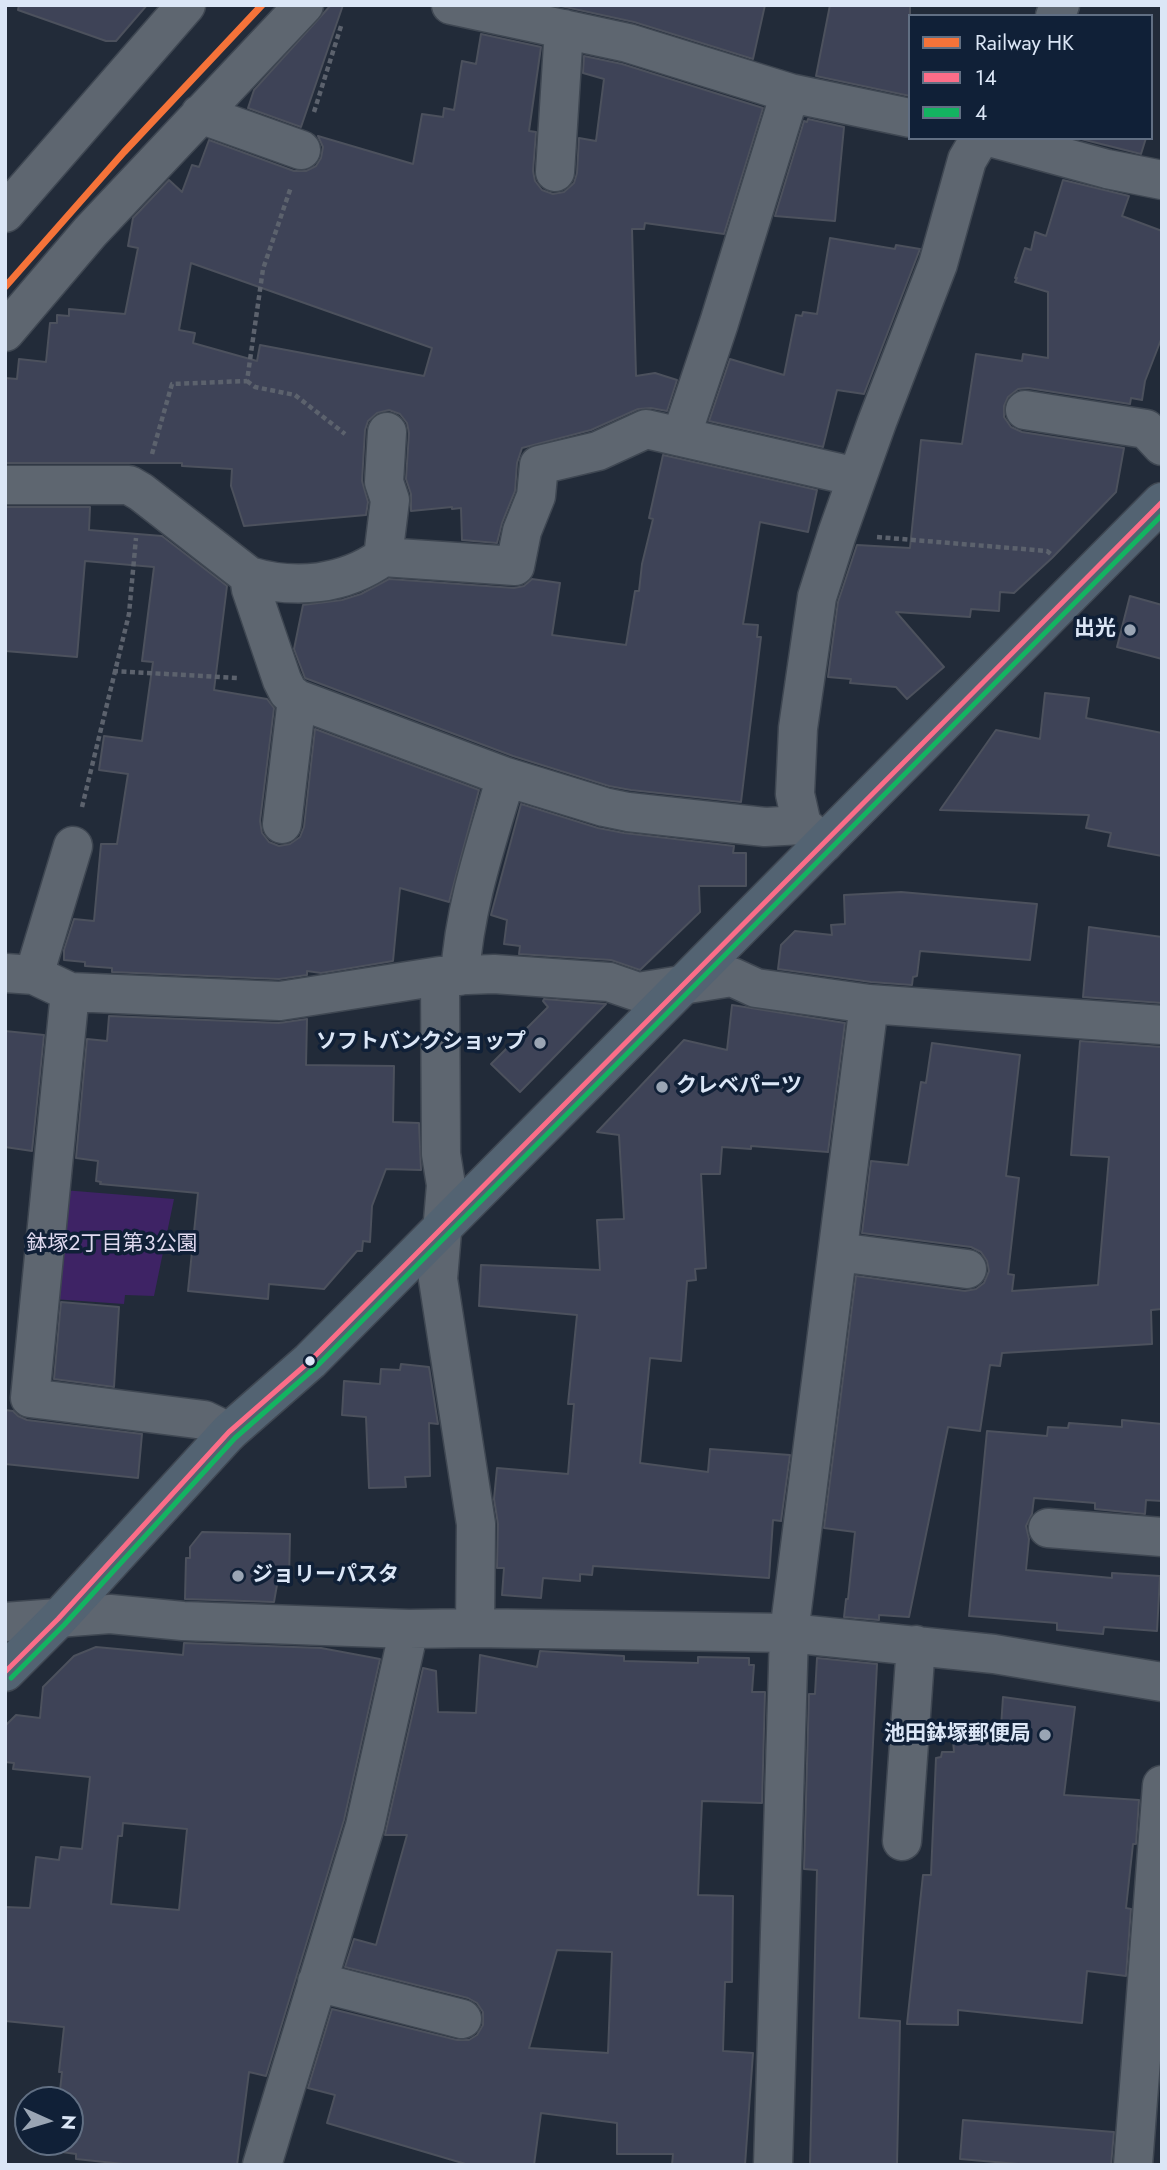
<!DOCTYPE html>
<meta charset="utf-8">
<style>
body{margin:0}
#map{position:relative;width:1167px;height:2170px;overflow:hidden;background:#222b39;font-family:Jost,sans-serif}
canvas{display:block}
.frame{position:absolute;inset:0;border:7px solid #dbe6f6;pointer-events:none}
.legend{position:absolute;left:908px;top:14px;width:245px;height:126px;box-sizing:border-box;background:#102037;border:2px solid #616f83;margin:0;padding:9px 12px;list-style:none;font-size:21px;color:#dbe6f6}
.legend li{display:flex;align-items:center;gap:14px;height:35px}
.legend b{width:35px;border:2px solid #616f83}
.north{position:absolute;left:14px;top:2086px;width:70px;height:70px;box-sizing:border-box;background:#102037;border:2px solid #616f83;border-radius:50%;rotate:94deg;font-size:19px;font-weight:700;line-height:28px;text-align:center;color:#dbe6f6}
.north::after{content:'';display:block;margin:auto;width:24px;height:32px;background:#9aa5b4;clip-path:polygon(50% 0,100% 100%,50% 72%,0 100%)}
</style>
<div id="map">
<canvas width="1167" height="2170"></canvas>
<div class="frame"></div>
<ul class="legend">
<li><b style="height:9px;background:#f57339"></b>Railway HK</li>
<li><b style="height:9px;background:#fb6d88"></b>14</li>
<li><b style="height:9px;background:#13b361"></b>4</li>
</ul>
<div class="north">N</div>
</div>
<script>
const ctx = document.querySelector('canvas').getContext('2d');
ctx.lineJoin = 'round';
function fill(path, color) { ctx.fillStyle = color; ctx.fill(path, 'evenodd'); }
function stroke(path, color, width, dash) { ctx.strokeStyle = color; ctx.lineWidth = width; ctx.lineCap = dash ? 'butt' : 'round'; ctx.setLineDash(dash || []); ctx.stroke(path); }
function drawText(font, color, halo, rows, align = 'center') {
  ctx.font = font + ' Jost,"Noto Sans JP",sans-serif'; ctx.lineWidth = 7; ctx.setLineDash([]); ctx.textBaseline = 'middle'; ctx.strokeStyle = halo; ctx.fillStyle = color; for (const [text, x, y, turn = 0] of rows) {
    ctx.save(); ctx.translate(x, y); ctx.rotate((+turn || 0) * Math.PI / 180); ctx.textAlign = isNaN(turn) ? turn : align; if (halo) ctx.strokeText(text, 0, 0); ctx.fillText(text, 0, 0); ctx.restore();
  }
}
const green = new Path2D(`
 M63,1190L174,1199L154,1296L125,1295L124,1304L53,1299Z`);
const building = new Path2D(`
 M19,5H147L116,41H106L18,10Z
 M331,5H343L301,127L248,108L254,90Z
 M556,5H765L753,59L634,22Z
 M830,5H910V96L816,76Z
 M481,34L541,47L529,131L536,132L533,171L535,181L542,190L553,194L564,192L574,183L577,173L579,138L596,141L604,79L583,73L584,56L622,64L763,108L724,234L645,223L644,229H632L636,376L655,373L677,380L667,411L651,408L638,409L591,430L522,448L517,463L515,491L502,523L497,543L462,540L461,508L452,509V507L411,511V494L406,479L409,433L407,423L400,414L389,410L377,413L368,421L365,430L362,481L368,502L366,515L244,526L231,486L232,469L182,466V463H5V378L17,379L19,359L46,362L50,323H57V315L69,316V309L125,314L138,248L128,246L133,218L169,180L182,192L192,165L199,167L209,140L294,171H306L316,166L321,158L323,147L318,136L413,164L422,114L443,117L444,108L454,110L462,61L476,64ZM191,263L432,348L424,376L260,345L257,361L193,343L195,333L179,330Z
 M808,119L844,127L835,221L775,216L804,121L807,122Z
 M1077,138H1146L1141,154Z
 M1063,180L1129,196L1122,216L1162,231V337L1145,381L1142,400L1131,398L1130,404L1028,388L1018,389L1008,397L1004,406V417L1011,427L1022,432L1124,448L1116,492L1052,558L1014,593L1000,592L999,611L971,609L970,617L896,612L944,667L907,699L896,687L850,683L851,679L828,677L838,602L857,545L910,548L921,440L962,444L976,354L1022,361L1023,354L1048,358V292L1015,282L1017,278H1015L1025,248L1031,250L1035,232L1046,236Z
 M830,238L895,249L896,245L920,249L864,394L837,390L823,447L709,421L730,359L784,375L796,315L802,316L803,312L817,314Z
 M663,455L817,490L808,532L760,522L743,624L758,625L757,637H761L741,802L631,790L609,786L513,756L305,678L294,649L303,605L342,600L361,594L389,579L514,588L524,586L532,579L560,583L552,635L626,645L635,591H639L642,564L653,519L649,518Z
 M5,507H90L89,530L162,536L227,586L214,690L267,699L274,708L260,821L262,833L269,842L279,846L290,844L300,837L304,827L315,729L479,790L449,902L400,888L393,961L321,973L307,971V975L279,979L112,972V968L85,966V962L64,960V950L74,919L94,921L101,844H117L128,774L99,770L104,736L142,741L153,662L142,661L154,567L85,561L77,657L5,651Z
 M1130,596L1162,605V659L1117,647Z
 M1045,693L1089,698L1086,718L1162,733V856L1108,846L1111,833L1086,828L1089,815L940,810L996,730L1040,739Z
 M521,804L598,828L624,833L734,846L733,853H746V886H699L700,912L640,970L611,960L519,954L520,946L504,944L507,920L491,915Z
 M901,892L1037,904L1030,960L920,951L917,976L913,977L912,985L871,982L778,969L781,945L795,931L832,935L831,925L845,924L844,895Z
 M1089,927L1162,937V1003L1083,997Z
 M544,999L606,1004L520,1092L491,1064L548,1007L543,1001Z
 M732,1005L845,1023L828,1152L751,1146V1149L722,1147L720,1174H701L706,1268L695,1269L696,1280L687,1281L681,1361L650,1358L640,1463L708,1472L710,1449L790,1455L781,1521L773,1520L769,1578L593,1566L592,1575L580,1574V1581L543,1578L541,1598L502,1595L504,1568H497L498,1524L494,1499L497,1468L568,1474L574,1404H568L577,1315L479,1306L481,1265L600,1270L597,1220L624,1219L619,1135L597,1132L684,1040L727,1050Z
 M109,1016L279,1023L307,1019L306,1065L394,1066L393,1122L419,1123L421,1170L386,1169L372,1206L370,1242L363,1241L362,1251H357L324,1289L269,1284L268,1299L188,1291L198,1193L100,1184L101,1182L96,1181L98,1161L76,1158L87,1039L107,1041Z
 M5,1031L44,1035L32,1151L5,1147Z
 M1080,1041L1162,1047V1309L1151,1310L1152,1344L1002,1353L1000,1366L990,1365L980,1431L948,1427L909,1617L879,1615V1620L844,1617L846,1599H848L855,1532L824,1528L856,1276L965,1291L976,1289L984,1283L989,1271L987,1261L981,1252L971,1247L862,1233L871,1161L908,1165L921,1082L926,1083L932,1043L1020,1055L1006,1176L1019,1178L1008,1274L1014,1275L1012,1291L1098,1285L1109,1157L1071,1155Z
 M61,1302L119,1307L114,1387L54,1379Z
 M401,1364L429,1367L438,1424L429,1423L430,1476L405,1477L406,1487L369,1488L366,1417L342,1415L344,1381L380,1384L381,1369L400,1370Z
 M5,1410L13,1411L18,1416L27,1420L142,1434L138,1478L5,1464Z
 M1122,1420L1162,1424V1501L1146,1500L1145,1514L1095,1509V1503L1034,1498L1032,1514L1026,1526L1029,1539L1026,1570L1112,1578V1573L1160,1576L1157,1631L1104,1627L1103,1634L1057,1630V1623L969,1616L987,1431L1047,1436L1048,1427L1068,1428L1069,1423L1122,1427Z
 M202,1532L290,1534L289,1580L278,1579L274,1602L185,1599L186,1558H190V1547Z
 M184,1643L321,1648L380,1659L344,1820L266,2076L249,2072L237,2165H133L76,2159V2154L62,2152V2142H70V2100H59L62,2072H59L64,2027L5,2021V1907L30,1908L36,1857L59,1860L61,1847L82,1849L90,1777L13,1769L14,1763L5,1762V1726L16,1715L40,1718L43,1687L74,1656L96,1647L183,1655ZM123,1823L187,1829L179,1910L111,1904L118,1836H122Z
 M540,1651L624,1656V1661L698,1663V1657L749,1658V1665H754L752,1692H765L762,1803L702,1801L698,1895L733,1896L732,1982H725L723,2051L753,2053L745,2165H672L673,2154H617V2123L541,2113L534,2165H469L327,2123L335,2095L308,2088L332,2009L457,2040H469L477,2035L483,2025V2012L477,2003L468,1998L345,1967L354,1939L376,1945L407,1835H385L423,1668L436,1671L438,1712L476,1713L480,1655L537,1667ZM557,1950L612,1952L608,2053L529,2048Z
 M817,1658L877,1664L859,2018L900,2021L897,2165H810L817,1870L804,1869L809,1694H815Z
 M1003,1697L1075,1707L1064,1795L1139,1800L1136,1844H1133L1126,1908L1131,1909L1126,1976L1087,1971L1082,2023L958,2010V2025L907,2024L923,1875H931L936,1758L941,1757L942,1752H954L953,1741L1000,1743Z
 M963,2120L1114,2132L1111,2165H1030L960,2159Z`);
const path = new Path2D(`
 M314,112L342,23
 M247,381L255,387L295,395L345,434
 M152,454L172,384L247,381L263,269L291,187
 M877,537L1047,551L1052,555
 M113,671L238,678
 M82,807L129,614L136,538`);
const minor = new Path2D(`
 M451,5L628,43L790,93L910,118
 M1055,16L1060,5
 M790,93L719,323L681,437L857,477
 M200,114L301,150
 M993,138L1107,169L1162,180
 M555,172L564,29
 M5,213L186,5
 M5,332L90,232L304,5
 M1025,410L1146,429L1162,446
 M5,485H129L141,492L249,576L251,589L282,680L288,692L297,699L506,777L604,807L628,812L765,827L802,825L824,843
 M383,557L515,566L522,531L536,496L539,465L598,451L646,429L681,437
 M249,576C295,590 344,585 383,557L390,500L384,482L387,432
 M282,824L297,699
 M802,825L795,794L798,728L817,597L837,534L877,422L938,264L967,160L980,138
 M5,973L34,975L70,992L280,1001L440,976L494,974L609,982L638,992L732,977L756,988L869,1004L1162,1025
 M34,975L73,846
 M440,976L441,1154L446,1185L438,1279L476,1524L475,1628
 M460,976C464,908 487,841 506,777
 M70,992L30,1398L204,1420L229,1432
 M838,1252L967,1269
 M1048,1528L1162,1537
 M5,1622L110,1614L183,1621L409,1629L475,1628L789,1633L994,1654L1162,1682
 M902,1841L916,1645
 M317,1982L462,2019
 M262,2165L365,1826L409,1629
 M773,2165L789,1633L869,1004
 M1133,2165L1162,1785`);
const highway = new Path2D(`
 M5,1672L58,1619L229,1432L310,1361L1162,502`);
const bus1 = new Path2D(`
 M5,1672L58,1619L229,1432L310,1361L1162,502`);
const bus2 = new Path2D(`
 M11,1678L64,1625L235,1438L316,1367L1162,515`);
const rail1 = new Path2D(`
 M5,287L124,152L262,5`);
const markers = [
 [1130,630,7,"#9aa5b4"],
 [540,1043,7,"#9aa5b4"],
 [662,1087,7,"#9aa5b4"],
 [310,1361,6,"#dbe6f6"],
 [238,1576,7,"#9aa5b4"],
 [1045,1735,7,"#9aa5b4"]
];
const poiNames = [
 ["出光",1116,630],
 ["ソフトバンクショップ",526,1043],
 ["クレベパーツ",676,1087,"left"],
 ["ジョリーパスタ",252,1576,"left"],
 ["池田鉢塚郵便局",1031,1735]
];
const parkNames = [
 ["鉢塚２丁目第３公園",112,1245]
];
fill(green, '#3e2365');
fill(building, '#3e4357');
stroke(building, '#4c515d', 2);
stroke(minor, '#3f4752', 41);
stroke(highway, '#3f4752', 41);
stroke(path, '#5c626d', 4.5, [5, 3.5]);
stroke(minor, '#5e6670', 38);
stroke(highway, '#536372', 38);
stroke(bus1, '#fb6d88', 5);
stroke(bus2, '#13b361', 5);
stroke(rail1, '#f57339', 7);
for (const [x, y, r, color] of markers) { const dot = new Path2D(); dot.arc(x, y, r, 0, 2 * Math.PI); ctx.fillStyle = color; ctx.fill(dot); stroke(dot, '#102037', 2.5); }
drawText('bold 21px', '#dbe6f6', '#102037', poiNames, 'right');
drawText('21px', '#dfd9ef', '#102037', parkNames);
</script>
